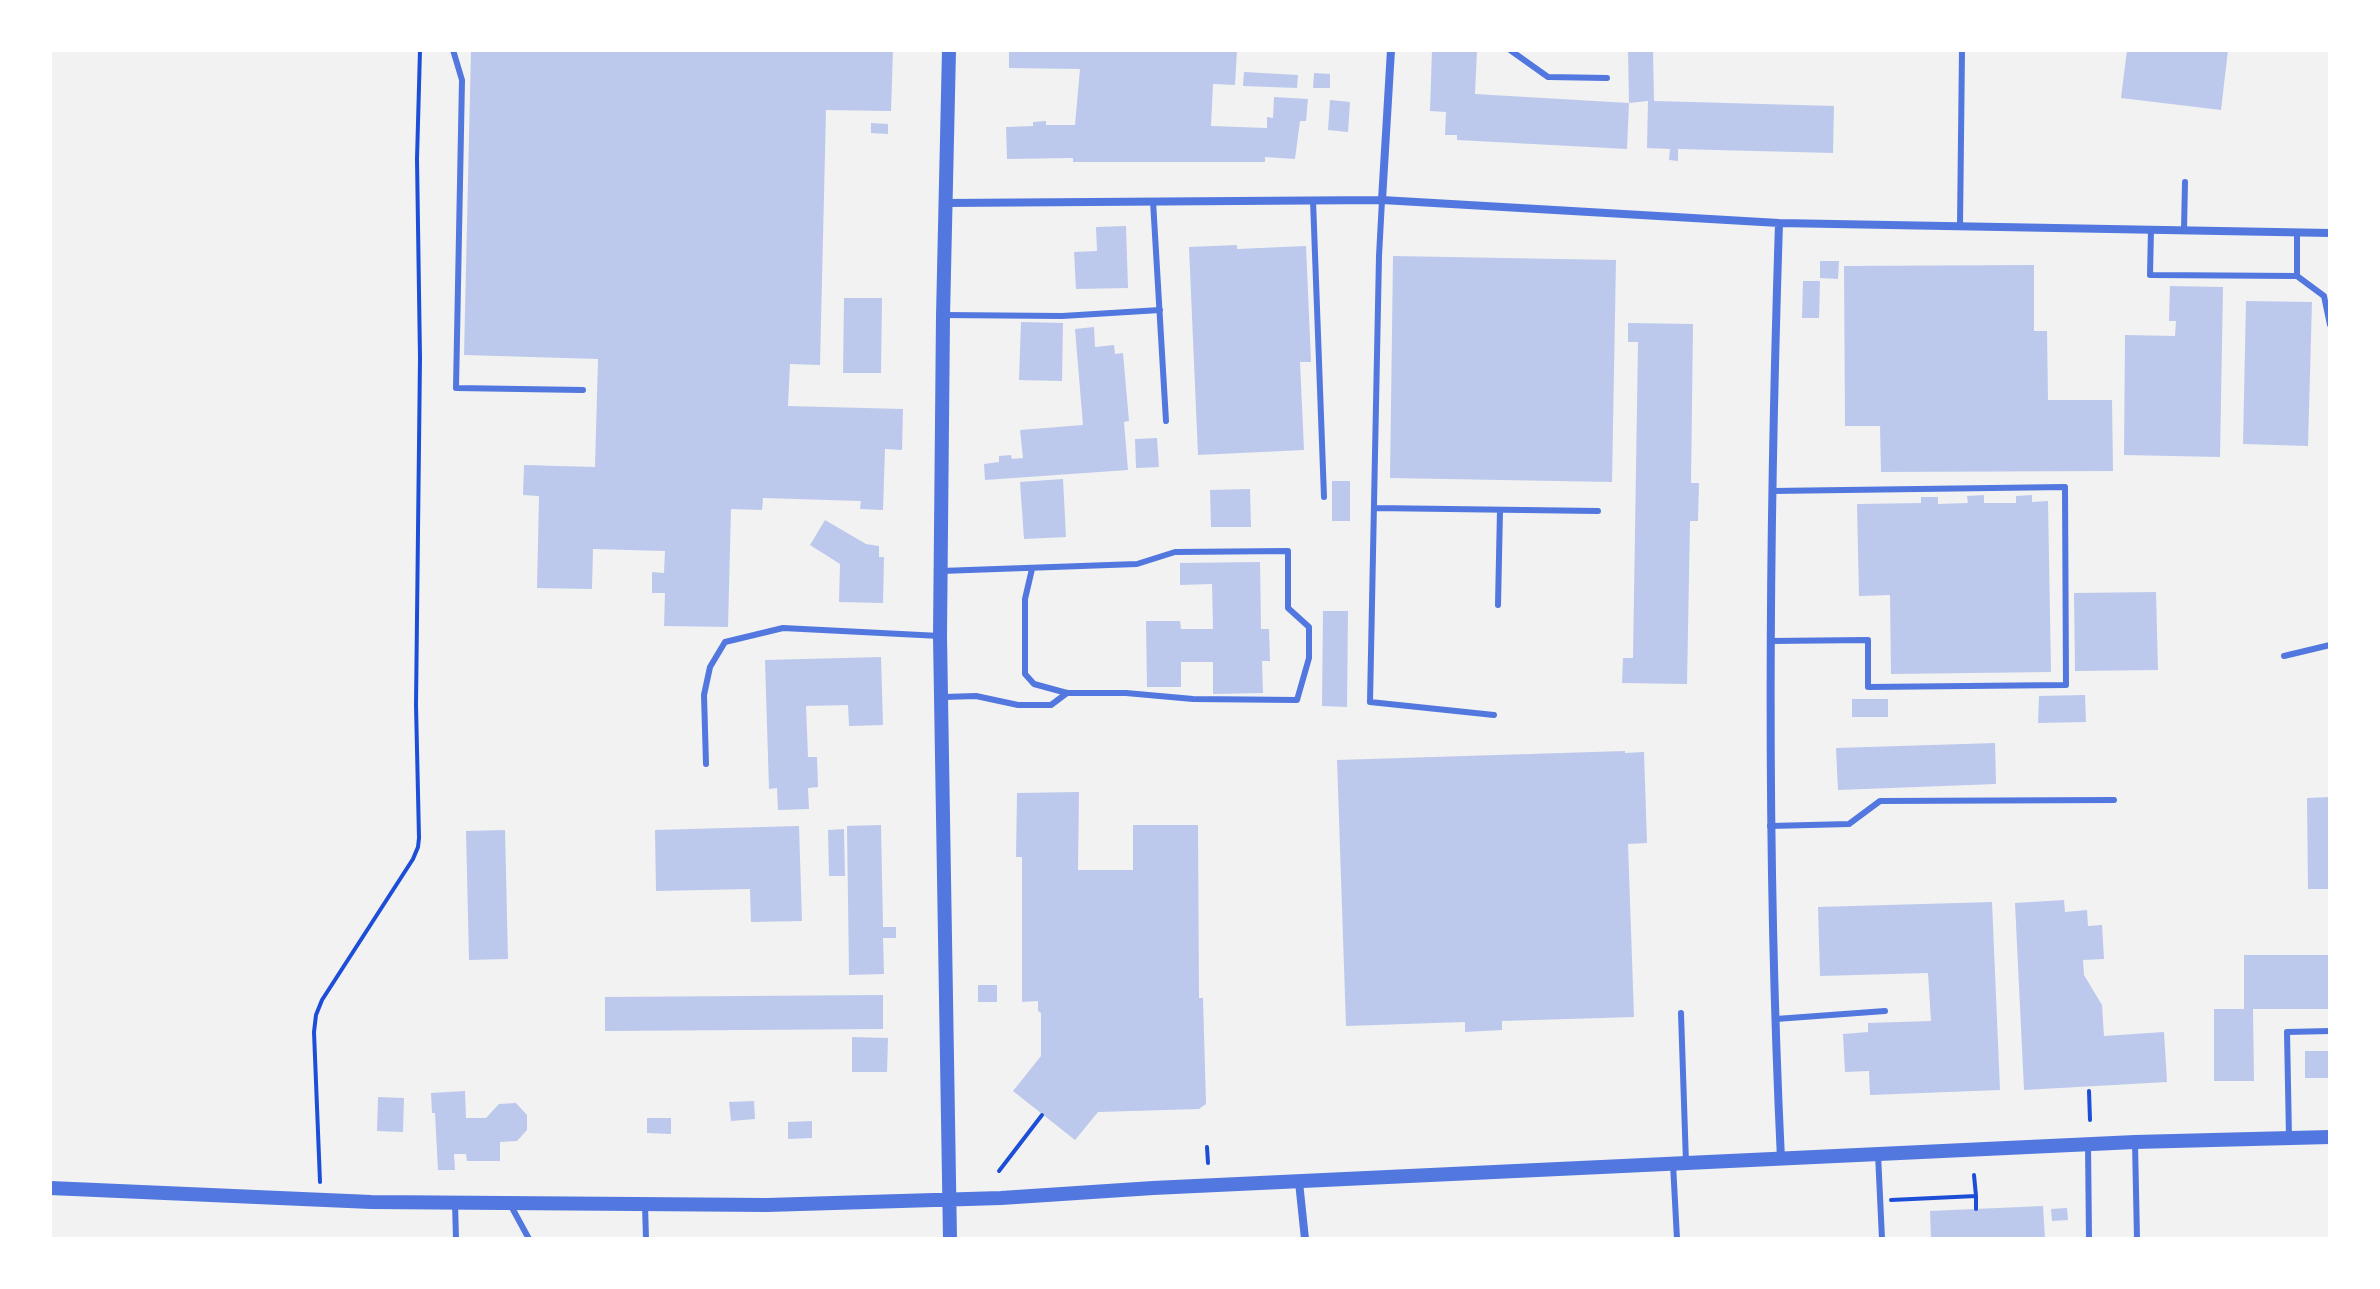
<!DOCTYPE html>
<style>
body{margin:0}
#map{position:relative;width:2380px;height:1289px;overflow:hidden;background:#f2f2f2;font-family:"Noto Sans",sans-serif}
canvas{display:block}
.frame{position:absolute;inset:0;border:52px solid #fff;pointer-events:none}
</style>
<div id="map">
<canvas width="2380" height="1289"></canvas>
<div class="frame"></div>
</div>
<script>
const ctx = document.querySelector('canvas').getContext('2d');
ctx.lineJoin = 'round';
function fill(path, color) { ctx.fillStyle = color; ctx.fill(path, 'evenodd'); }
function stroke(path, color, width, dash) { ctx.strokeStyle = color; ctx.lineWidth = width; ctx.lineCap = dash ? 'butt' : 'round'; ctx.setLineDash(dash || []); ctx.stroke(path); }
const building = new Path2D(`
 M471,50H893L891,111L826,110L820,365L790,364L788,406L903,409L902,450L885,449L883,510L860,509L861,501L763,498L762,510L731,509L728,627L664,626L665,593H652V572L664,573L665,551L593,549L592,589L537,588L539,496L523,495L524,465L595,467L598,359L464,355Z
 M1009,50H1237L1235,85L1213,84L1211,126L1267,128V117L1273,118L1274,97L1308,99L1306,121H1300L1295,159L1265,157V162H1073V158L1007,159L1006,127L1033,126V122L1046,121V125H1075L1080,69L1009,68Z
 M1432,50L1477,51L1475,94L1629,103L1627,149L1457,140V135H1445L1446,112L1430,111Z
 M1628,50H1653L1654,101L1834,106L1833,153L1678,149V161L1669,160L1670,149L1647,148L1648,101L1629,103Z
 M2127,50H2228L2221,110L2121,98Z
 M1244,72L1298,75L1297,88L1243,86Z
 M1314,73L1330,74V88H1313Z
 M1330,100L1350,102L1348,132L1328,130Z
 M871,123L888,124V134L871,133Z
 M1126,226L1128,288L1076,289L1074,252L1097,251L1096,227Z
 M1237,245V249L1306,246L1311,362H1300L1304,450L1198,455L1189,247Z
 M1393,256L1616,260L1612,482L1390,478Z
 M1820,261H1839L1838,279L1820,278Z
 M2034,265V331H2047L2048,400H2112L2113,471L1881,472L1880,426H1845L1844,266Z
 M1803,281H1820L1819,318H1802Z
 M2170,286L2223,287L2220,457L2124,455L2125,335L2175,336L2176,321H2169Z
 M844,298H882L881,373H843Z
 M2246,301L2312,302L2308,446L2243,444Z
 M1021,322L1063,323L1062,381L1019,380Z
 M1628,323L1693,324L1691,483H1699L1698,521H1690L1687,684L1622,683L1623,658H1633L1638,342H1628Z
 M1094,327L1095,347L1114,345L1115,354L1123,353L1129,421L1124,422L1128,470L985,480L984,464L999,462V456L1011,455L1012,459L1023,458L1020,430L1083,425L1075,329Z
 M1157,438L1159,467L1136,468L1135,439Z
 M1063,479L1066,537L1024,539L1020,482Z
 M1332,481H1350V521H1332Z
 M1250,489L1251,527H1211L1210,490Z
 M1984,495V503H2016V496L2032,495V502L2048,501L2051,672L1891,674L1890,595L1859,596L1857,504L1921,503V497H1938V504L1968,503L1967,496Z
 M825,520L866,544L879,546V557H884L883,603L839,602L840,564L810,545Z
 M1260,562L1261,629H1269L1270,661H1262L1263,693L1213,694V662H1181V687H1147L1146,621H1180L1181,629H1213L1212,584L1180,585V563Z
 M2156,592L2158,670L2075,671L2074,593Z
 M1323,611H1348L1347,707L1322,706Z
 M881,657L883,725L849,726L848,705L806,706L808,757H817L818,787L808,788L809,809L778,810L777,788L769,789L765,660Z
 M2085,695L2086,722L2038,723L2039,696Z
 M1852,699H1888V717H1852Z
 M1995,743L1996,784L1838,790L1836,748Z
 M1625,751V753L1644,752L1647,843L1628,844L1634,1017L1502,1021V1030L1465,1032V1022L1346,1026L1337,760Z
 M1079,792L1078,870H1133V825H1198L1199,998H1203L1206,1104L1199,1109L1098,1112L1075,1140L1013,1091L1041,1056V1013L1038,1011V1001L1022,1002V857H1016L1017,793Z
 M2330,797V889H2308L2307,798Z
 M881,825L883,927H896V938H883L884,974L849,975L847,826Z
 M799,826L802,921L751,922L750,889L656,891L655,830Z
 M844,829L845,876H829L828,830Z
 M505,830L508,959L469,960L466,831Z
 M2064,900L2065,912L2087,910L2088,926L2102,925L2104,959L2083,960L2084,975L2102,1005L2104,1036L2164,1032L2167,1082L2024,1090L2015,903Z
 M1992,902L2000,1090L1870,1095L1869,1071L1845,1072L1843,1034L1868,1032V1023L1931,1021L1928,973L1820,976L1818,907Z
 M2244,955H2330V1009H2253L2254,1081H2214V1009H2244Z
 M978,985H997V1002H978Z
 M883,995V1029L605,1031V997Z
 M852,1037L888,1038L887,1072H852Z
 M2305,1051H2330V1078H2305Z
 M465,1091L466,1118H486L499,1104L516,1103L527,1115V1130L517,1141L500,1142V1161H467L466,1154H454L455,1170H438L435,1113H432L431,1093Z
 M378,1097L404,1098L403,1132L377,1131Z
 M754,1101L755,1119L731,1121L729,1102Z
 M647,1118H671V1134L647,1133Z
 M812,1121V1138L788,1139V1122Z
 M2043,1206L2045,1239H1931L1930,1211Z
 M2067,1208L2068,1220L2052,1221L2051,1209Z`);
const path = new Path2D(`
 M2089,1091L2090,1120
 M1207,1147L1208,1163
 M999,1171L1042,1115
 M320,1182L314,1032L316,1015L322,1000L413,859L418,847L419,838L416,705L420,358L417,159L420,50
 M1976,1196V1209
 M1891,1200L1976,1196L1974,1175`);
const service = new Path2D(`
 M453,50L462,80L456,388L583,390
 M1510,50L1548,77L1607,78
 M1313,200L1324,497
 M1382,200L1379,256L1370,702L1494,715
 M1153,201L1166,421
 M1960,226L1962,50
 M2151,229L2150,275L2297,276V233
 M2184,230L2185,182
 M2297,276L2324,296L2330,325
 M943,315L1062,316L1160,310
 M1374,508L1598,511
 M941,571L1137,564L1175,552L1288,551V608L1309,627V658L1297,700L1193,699L1126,693H1067L1034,684L1025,674V599L1032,569
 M1498,605L1500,510
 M1770,641L1868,640V687L2066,685L2065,487L1772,491
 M2284,656L2330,645
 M944,697L976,696L1018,705H1051L1067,693
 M706,764L704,695L710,667L725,642L783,628L940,636
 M1770,826L1849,824L1880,801L2114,800
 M1681,1013L1686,1163
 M1776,1019L1885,1011
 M2289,1138L2287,1032L2330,1031
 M2135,1143L2137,1239
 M2088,1144L2089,1239
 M1878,1154L1882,1239
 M1673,1164L1677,1239
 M455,1203L456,1239
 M510,1204L529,1239
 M645,1205L646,1239`);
const minor = new Path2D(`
 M1382,200L1391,50
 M945,203L1382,200L1779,223L2330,233
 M1779,223C1769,535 1766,847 1781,1159
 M1299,1182L1305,1239`);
const tertiary = new Path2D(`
 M949,50L943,316L940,636L950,1239
 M50,1188L371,1202L767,1205L1001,1198L1153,1188L2135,1142L2330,1137`);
fill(building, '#bdc9ec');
stroke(path, '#1d4ed8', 4);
stroke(service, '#5277de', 6);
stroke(minor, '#5277de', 8);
stroke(tertiary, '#5277de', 14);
</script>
